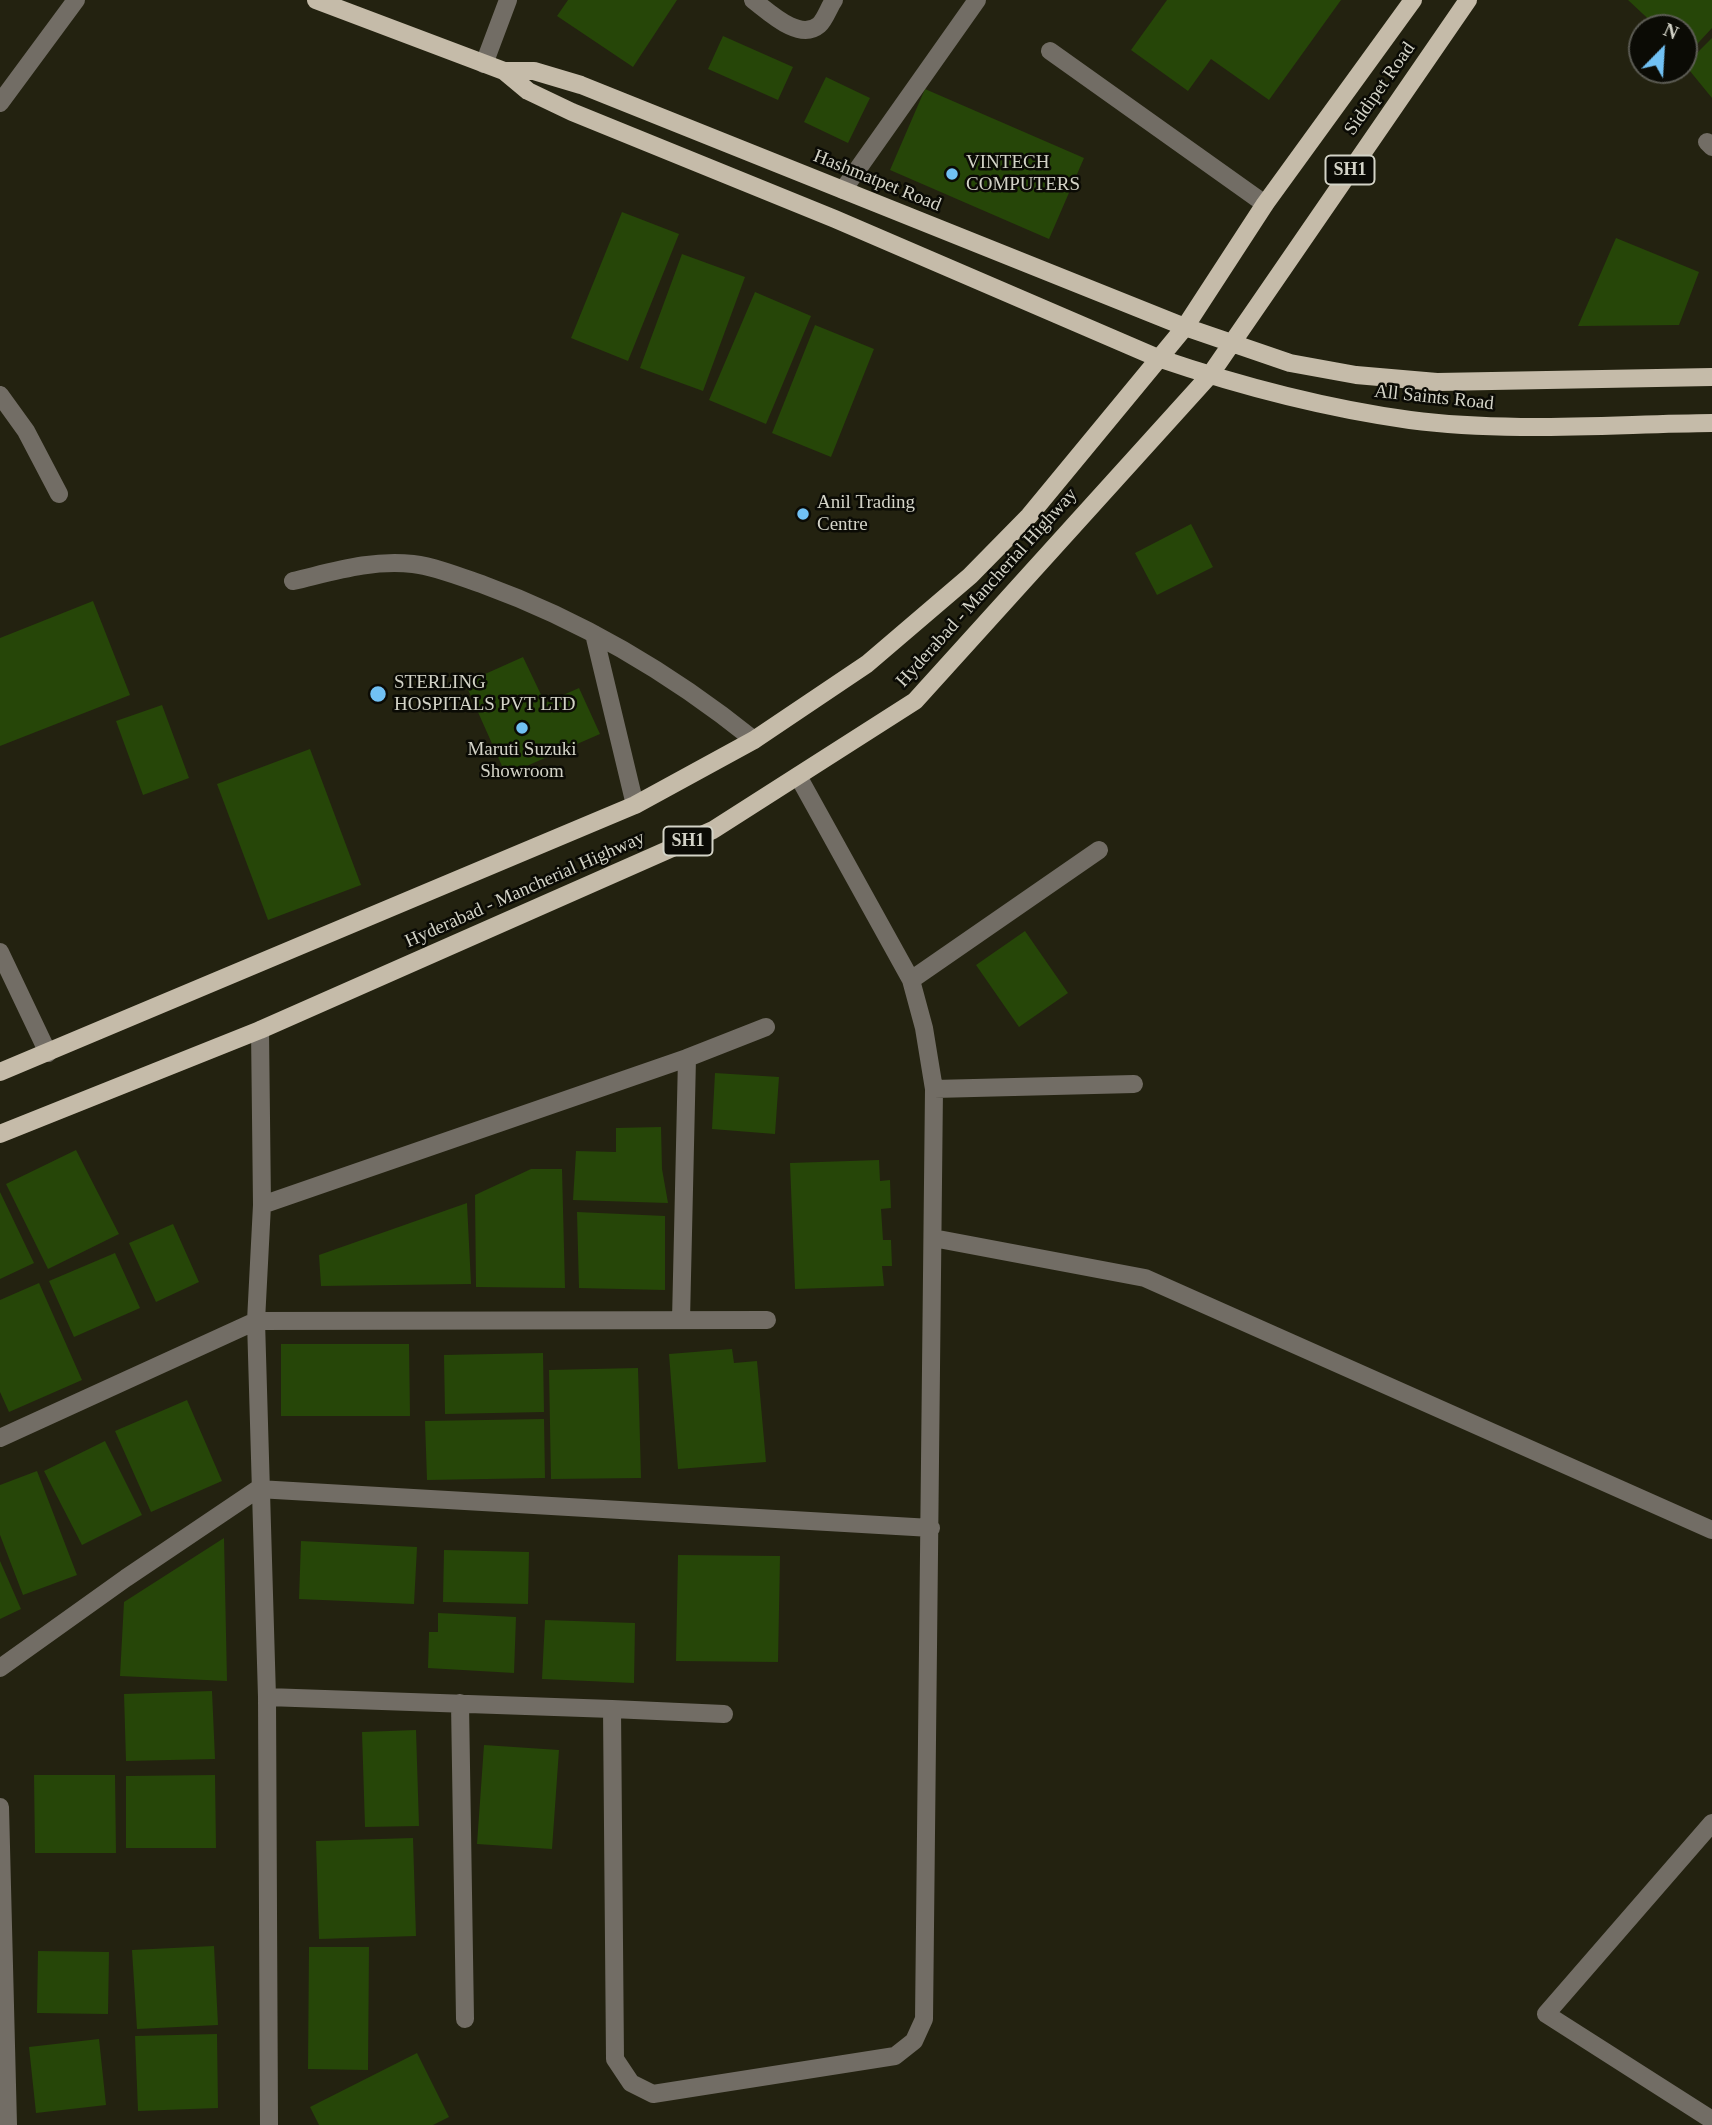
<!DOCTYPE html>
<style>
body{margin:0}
#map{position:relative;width:1712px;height:2125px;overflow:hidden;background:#232210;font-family:"Times New Roman",serif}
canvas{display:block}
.north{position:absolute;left:1628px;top:14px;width:70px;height:70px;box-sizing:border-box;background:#0b0b05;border:2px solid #5b5b53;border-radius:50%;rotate:24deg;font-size:19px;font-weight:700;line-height:28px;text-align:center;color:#d3d3c7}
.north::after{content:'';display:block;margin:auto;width:24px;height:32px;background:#71c1f4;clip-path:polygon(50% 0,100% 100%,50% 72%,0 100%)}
</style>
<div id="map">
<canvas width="1712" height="2125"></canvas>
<div class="north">N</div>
</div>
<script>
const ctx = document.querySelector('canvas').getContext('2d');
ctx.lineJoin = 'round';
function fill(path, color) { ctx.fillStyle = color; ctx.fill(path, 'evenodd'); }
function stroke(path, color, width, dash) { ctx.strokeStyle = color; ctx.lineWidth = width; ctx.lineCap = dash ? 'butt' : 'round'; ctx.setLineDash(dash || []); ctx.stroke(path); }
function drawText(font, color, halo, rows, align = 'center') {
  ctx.font = font + ' "Times New Roman",serif'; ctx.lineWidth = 5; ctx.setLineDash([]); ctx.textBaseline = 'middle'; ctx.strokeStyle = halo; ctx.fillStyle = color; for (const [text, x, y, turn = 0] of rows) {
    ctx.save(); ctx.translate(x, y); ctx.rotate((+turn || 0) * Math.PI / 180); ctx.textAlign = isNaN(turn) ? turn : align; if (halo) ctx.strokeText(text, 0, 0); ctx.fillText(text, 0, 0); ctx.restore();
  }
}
const building = new Path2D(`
 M568,0H677L633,67L557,16Z
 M1167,0H1341L1269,100L1211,59L1188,91L1131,50Z
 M1628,0H1712V28L1687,55L1684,28H1658Z
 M723,36L793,67L778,100L708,69Z
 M1712,38V98L1685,65Z
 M826,77L870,98L848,143L804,122Z
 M925,89L1084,158L1049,239L890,170Z
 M622,212L679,234L628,361L571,338Z
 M1616,238L1699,272L1679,325L1578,326Z
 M682,254L745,277L703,391L640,368Z
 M755,292L811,316L766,424L709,400Z
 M815,325L874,349L831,457L772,433Z
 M1191,524L1213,567L1157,595L1135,553Z
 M93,601L130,695L0,746V638Z
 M523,657L545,703L579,688L600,734L506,775L465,683Z
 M162,705L189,778L143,795L116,721Z
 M310,749L361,885L268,920L217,784Z
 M1025,931L1068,993L1019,1027L976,965Z
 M715,1073L779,1077L775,1134L712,1129Z
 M661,1127L662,1169L668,1203L573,1200L576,1151L616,1152V1128Z
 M76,1150L119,1234L48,1269L6,1184Z
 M879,1160L880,1181L890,1180L891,1208L881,1209L883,1240H891L892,1266H882L884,1286L795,1289L790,1163Z
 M531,1169H562L565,1288L476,1287L475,1195Z
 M0,1192L34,1263L0,1279Z
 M467,1203L471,1284L321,1286L319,1255Z
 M577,1212L665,1216V1290L579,1288Z
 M173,1224L199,1282L156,1302L129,1243Z
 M115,1253L140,1308L74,1337L49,1281Z
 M39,1283L82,1380L9,1412L0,1392V1300Z
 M281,1344H409L410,1416H281Z
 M732,1349L734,1363L757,1361L766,1462L678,1469L669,1354Z
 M543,1353L544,1412L445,1414L444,1355Z
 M638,1368L641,1478L551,1479L549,1370Z
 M187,1400L222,1481L151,1512L115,1431Z
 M544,1419L545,1478L427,1480L425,1421Z
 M105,1441L142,1515L82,1545L44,1471Z
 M37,1471L77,1575L23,1595L0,1535V1485Z
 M224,1538L227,1681L120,1676L124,1602Z
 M301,1541L417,1547L414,1604L299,1599Z
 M444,1550L529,1552L528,1604L443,1602Z
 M678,1555L780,1556L778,1662L676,1661Z
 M0,1561L21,1609L0,1619Z
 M438,1613L516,1617L514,1673L428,1668L429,1632H438Z
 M545,1620L635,1623L634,1683L542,1679Z
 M212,1691L215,1759L126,1761L124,1694Z
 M416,1730L419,1826L365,1827L362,1732Z
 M484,1745L559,1750L552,1849L477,1844Z
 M34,1775H115L116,1853H35Z
 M215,1775L216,1848H126V1776Z
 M413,1838L416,1936L319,1939L316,1841Z
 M214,1946L218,2025L137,2029L132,1950Z
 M309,1947H369L368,2070L308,2069Z
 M38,1951L109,1952L108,2014L37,2013Z
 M217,2034L218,2108L138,2111L135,2036Z
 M99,2039L106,2105L36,2113L29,2047Z
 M417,2053L449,2117L433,2125H319L310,2107Z`);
const minor = new Path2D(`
 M753,0C768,11 799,42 819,25C825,20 829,7 834,0
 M1050,51L1265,204
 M484,64L508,0
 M0,103L76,0
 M1707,142L1712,147
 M843,190L977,0
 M0,395L26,431L59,494
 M293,581C332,572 372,559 413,564C437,567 461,577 484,585C583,621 672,674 754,740
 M594,634L635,805
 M0,952L48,1053
 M911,980L1099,850
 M260,1030L262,1205L256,1321L267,1697L269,2125
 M934,1089L1134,1084
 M262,1205L687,1058L766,1027
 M933,1238L1145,1278L1712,1530
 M681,1320L687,1058
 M0,1438L256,1321L767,1320
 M0,1668L126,1578L258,1489L931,1528
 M267,1697L612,1709
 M460,1703L465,2019
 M724,1714L612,1709L615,2059L631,2083L653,2094L895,2056L914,2041L924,2019L934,1089L924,1028L911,980L798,776
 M0,1807L8,2125
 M1712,1823L1546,2014L1712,2120`);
const major = new Path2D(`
 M316,0L504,71L528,91L572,112L835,219L1158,358C1240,386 1324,408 1410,420C1509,433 1613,424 1712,423
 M504,71H534L581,85L1185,327L1290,363L1356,375L1437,382L1712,377
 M0,1072L635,805L754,740L867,664L970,576L1029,516L1185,327L1265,204L1413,0
 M0,1134L260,1030L713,830L915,701L1210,375L1468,0`);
const markers = [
 [952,174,7,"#71c1f4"],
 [803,514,7,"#71c1f4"],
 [378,694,9,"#71c1f4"],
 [522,728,7,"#71c1f4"]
];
const shields = [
 [1350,170,49],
 [688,841,49]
];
const shieldNames = [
 ["SH1",1350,170],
 ["SH1",688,841]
];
const streetNames = [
 ["Siddipet Road",1380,89,-55],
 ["Hashmatpet Road",877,181,22],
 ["All Saints Road",1434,398,6],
 ["Hyderabad - Mancherial Highway",987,588,-48],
 ["Hyderabad - Mancherial Highway",525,890,-24]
];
const poiNames = [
 ["VINTECH",966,163],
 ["COMPUTERS",966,185],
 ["Anil Trading",817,503],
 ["Centre",817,525],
 ["STERLING",394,683],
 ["HOSPITALS PVT LTD",394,705],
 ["Maruti Suzuki",522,750,"center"],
 ["Showroom",522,772,"center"]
];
fill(building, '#264608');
stroke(minor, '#726d65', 18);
stroke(major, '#c5bba9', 18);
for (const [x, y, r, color] of markers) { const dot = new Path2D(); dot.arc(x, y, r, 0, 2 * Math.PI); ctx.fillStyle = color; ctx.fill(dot); stroke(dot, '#0b0b05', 2.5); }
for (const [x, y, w] of shields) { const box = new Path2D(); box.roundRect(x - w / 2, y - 14.5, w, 29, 5); ctx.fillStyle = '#0b0b05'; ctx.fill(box); stroke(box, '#d3d3c7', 2); }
drawText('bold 18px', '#d3d3c7', null, shieldNames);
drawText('19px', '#d3d3c7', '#0b0b05', streetNames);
drawText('19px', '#d3d3c7', '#0b0b05', poiNames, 'left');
</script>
